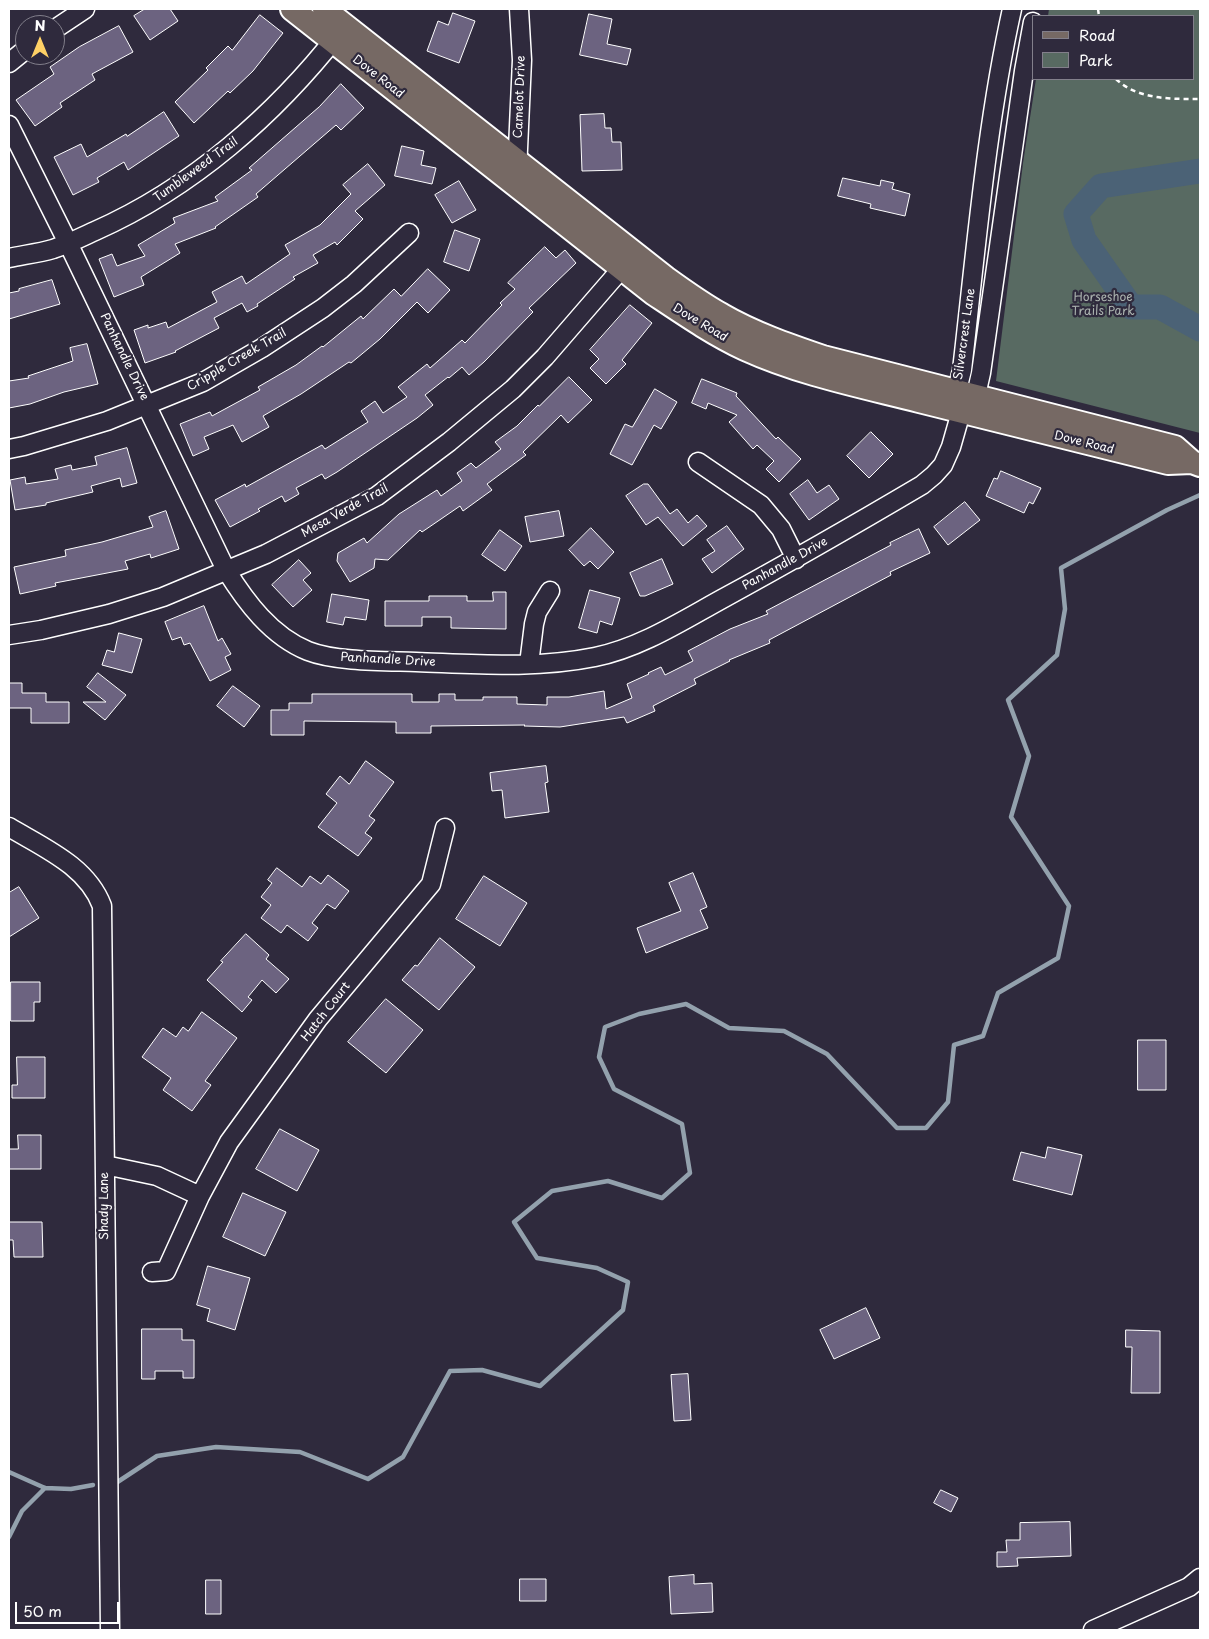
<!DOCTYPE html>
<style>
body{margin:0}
#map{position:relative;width:1209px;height:1639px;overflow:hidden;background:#2f2a3d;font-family:"Playpen Sans",sans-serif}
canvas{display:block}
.frame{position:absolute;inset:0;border:10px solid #fff;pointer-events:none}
.legend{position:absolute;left:1032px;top:15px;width:162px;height:65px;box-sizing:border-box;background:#2f2a3d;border:1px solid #827f8b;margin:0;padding:6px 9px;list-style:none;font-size:15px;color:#fff}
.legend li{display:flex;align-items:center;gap:10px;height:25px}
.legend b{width:25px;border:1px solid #827f8b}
.north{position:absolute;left:15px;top:15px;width:50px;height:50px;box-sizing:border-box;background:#2f2a3d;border:1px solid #827f8b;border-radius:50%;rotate:0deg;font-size:14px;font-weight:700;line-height:20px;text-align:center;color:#fff}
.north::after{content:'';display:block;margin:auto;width:18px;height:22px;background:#ffd166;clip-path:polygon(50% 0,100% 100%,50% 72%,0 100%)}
.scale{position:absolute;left:15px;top:1602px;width:104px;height:22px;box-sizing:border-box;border:2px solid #fff;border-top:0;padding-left:6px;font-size:15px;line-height:18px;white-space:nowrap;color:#fff;-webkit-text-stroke:4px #2f2a3d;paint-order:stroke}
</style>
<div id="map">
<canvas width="1209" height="1639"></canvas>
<div class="frame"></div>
<ul class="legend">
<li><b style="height:6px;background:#766964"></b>Road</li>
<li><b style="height:14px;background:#586a62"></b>Park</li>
</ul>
<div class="north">N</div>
<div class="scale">50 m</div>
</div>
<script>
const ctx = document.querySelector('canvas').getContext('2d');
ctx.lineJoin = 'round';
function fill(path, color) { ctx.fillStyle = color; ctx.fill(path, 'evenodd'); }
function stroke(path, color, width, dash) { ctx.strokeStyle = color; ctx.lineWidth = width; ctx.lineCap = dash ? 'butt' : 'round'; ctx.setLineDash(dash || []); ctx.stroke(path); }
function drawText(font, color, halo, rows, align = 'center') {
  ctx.font = font + ' "Playpen Sans",sans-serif'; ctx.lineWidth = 4.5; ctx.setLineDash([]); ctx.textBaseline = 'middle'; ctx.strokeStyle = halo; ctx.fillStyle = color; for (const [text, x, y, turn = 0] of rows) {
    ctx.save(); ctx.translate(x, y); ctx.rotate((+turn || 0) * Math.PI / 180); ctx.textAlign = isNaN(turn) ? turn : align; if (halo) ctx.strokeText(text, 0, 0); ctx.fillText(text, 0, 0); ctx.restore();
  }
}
const green = new Path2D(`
 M1049,9H1200V433L996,381L1023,163L1036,79H1193V16H1048Z`);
const stream = new Path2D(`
 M9,1472L45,1488L71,1489L93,1485
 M116,1483L157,1456L216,1447L300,1452L368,1479L403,1457L450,1371L482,1370L540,1386L623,1310L628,1282L597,1268L537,1258L514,1222L552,1191L608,1181L662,1198L690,1173L682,1124L614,1089L599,1057L605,1027L639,1014L686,1004L729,1028L784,1031L827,1054L897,1128H926L948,1102L954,1045L983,1036L998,993L1058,958L1069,906L1011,817L1029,756L1008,700L1057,655L1065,609L1061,568L1167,510L1200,495
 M9,1537L22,1511L45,1488`);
const river = new Path2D(`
 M1200,171L1101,186L1076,214L1084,240L1131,307H1160L1200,329`);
const building = new Path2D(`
 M145,9H170L178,21L150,40L134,16Z
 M453,13L475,21L459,63L427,51L438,21L448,25Z
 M589,14L612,19L607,44L631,49L627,65L580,55Z
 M260,15L283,33L253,71L230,93L228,91L194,123L175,102L208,70L206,68L228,46L232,50Z
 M119,26L133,52L92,74L95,80L60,103L62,107L35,126L16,100L54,74L50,67L79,47Z
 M341,84L364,108L341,130L336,125L256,194L258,197L215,227L216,228L175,244L180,253L141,277L144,285L114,297L99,259L112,254L117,266L145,256L138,245L175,223L173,218L218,201L215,197L252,170L249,168L319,107Z
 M164,112L179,136L128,170L124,162L97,178L99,182L73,195L54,157L81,144L87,157L126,134L127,136Z
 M604,114L605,128H611L612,142H621L622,170L582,171L580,115Z
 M402,146L424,151L421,165L436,168L432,184L395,176Z
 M368,164L385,185L355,211L363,219L337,245L335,242L313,255L318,263L293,277L295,279L257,304L258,306L247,312L242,303L214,318L219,328L175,351L176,352L145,363L134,330L148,325V328L166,322L168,328L217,302L212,292L242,276L246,284L290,254L285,245L320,225L351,194L343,185Z
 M843,178L880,186L881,180L894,183L892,189L910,194L905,216L870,208L871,204L838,196Z
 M459,181L476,210L452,223L435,195Z
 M455,230L480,239L469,271L444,262Z
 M545,247L556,258L565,250L576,263L529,308L533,312L484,362L469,375L462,367L449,378L448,377L425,395L433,405L417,418L337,472L325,479L322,474L296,488L299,494L285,502L282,496L258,509L260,511L230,527L215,500L245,484L246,487L322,445L325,449L368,422L361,411L375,401L383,413L407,397L398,387L427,364L430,368L462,340L465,343L502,305L500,303L515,289L508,283Z
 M428,269L450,290L428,313L417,302L380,339L351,363L349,362L301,394L263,416L269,427L242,442L233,425L204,437L209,449L193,456L180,424L210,412L212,416L260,390L258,387L296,365L322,346L323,347L361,316L363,319L394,289L401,296Z
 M52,280L60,304L9,319V293L19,291V289Z
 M630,305L652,323L622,360L626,364L606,384L590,368L599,359L590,350Z
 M87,344L98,384L64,392L30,404L9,408V381L29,378L28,376L73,361L70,348Z
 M569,377L592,400L568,423L561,415L523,452L526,455L487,484L492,490L463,511L460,506L422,532L420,530L388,560L375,559L374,568L350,582L337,561L338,553L364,538L367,543L399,514L437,490L441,496L462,481L457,473L471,463L476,468L501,449L495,442L517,426L538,405L539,406Z
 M702,379L737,393L736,396L776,439L778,437L801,459L779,482L766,469L774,461L757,445L753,449L729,422L737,415L708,403L706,409L692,403Z
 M655,389L677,402L661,429L654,425L632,465L610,454L625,424L632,427Z
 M871,432L893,454L869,478L847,456Z
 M127,448L137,483L122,487L120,478L91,486L93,492L46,503V505L15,510L10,480L25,477L26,484L58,479L55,469L71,465L72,470L97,465L95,457Z
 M1001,471L1041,488L1033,504L1029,502L1024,513L986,496L994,478L997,479Z
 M808,480L817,493L829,485L839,499L809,520L790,494Z
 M644,484H648L670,514L677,509L688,523L697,515L707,526L683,546L658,517L646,525L626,496Z
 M965,502L980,520L948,545L934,527Z
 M166,511L179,549L151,558L150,554L125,561L128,569L55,583L56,586L20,594L14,567L66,556L65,550L102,542L153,527L149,517Z
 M559,511L564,536L530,542L525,517Z
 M727,526L744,549L712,573L702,559L715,551L707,540Z
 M591,528L614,552L598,569L590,561L584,566L569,550Z
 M919,529L930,553L890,572L891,575L769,640L770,643L729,660L730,661L694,679L696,684L653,706L655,711L627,723L624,717L560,727L524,726L525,725L431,726V733H396V722L304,721V735H271V710H289V703H312V694H412V702H439V694H455V700H483V697H517V704L547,705V697H569L604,691L606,709L632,698L627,684L649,674L648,673L661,667L665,675L693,661L688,651L730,629L768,614L766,611L891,545L890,543Z
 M500,530L522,546L505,571L482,555Z
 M662,559L673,584L645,596H640L630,573Z
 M299,560L311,573L303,580L312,590L293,607L272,585Z
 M590,590L620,598L612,625L600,621L597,633L579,628Z
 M493,592H506V629L451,628V617H422V626H385V601H429V596H467V601H493Z
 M332,594L369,600L366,620L345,617L343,625L327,622Z
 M204,606L218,641L222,638L231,654L225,657L231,670L210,681L190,643L184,645L181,637L172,640L165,622Z
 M119,633L142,639L132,673L102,665L107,650L114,652Z
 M98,673L126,695L105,720L83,702H106L87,687Z
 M9,683H22V693H46V702H69V723H31V708H9Z
 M233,686L260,706L244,727L217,706Z
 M366,761L394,782L369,816L375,820L365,833L372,838L358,856L318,827L337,803L326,794L340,776L349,784Z
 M546,766L548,782L545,783L549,812L505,818L502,790L492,791L490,773Z
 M277,868L302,887L310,876L321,884L328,875L349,891L335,909L327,904L312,923L318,928L308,941L287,925L281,933L261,918L271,905L261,897L272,883L268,880Z
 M693,873L707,907L700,910L708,928L646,953L637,928L681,911L669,883Z
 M484,876L527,903L500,946L456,919Z
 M19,887L39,918L9,937V893Z
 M246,934L269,955L266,959L289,979L276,993L262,980L248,997L252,1000L242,1012L207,980L223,962L221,961Z
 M440,938L475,967L439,1010L402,980L415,965L417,966Z
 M11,982H40V1002H34V1021H11Z
 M386,999L423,1030L386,1073L348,1042Z
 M202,1012L237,1038L205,1081L211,1085L192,1111L163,1090L171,1078L142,1057L163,1028L176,1037L183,1027L188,1031Z
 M1138,1040H1166V1090H1138Z
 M17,1057H45V1098H12V1085H17Z
 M280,1129L319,1150L297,1191L256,1169Z
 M18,1135H41V1169H9V1149H18Z
 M1048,1147L1082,1155L1072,1195L1013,1180L1021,1152L1045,1158Z
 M243,1193L286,1212L265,1256L223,1237Z
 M9,1222H42L43,1257H14L13,1240H9Z
 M208,1266L250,1278L235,1330L207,1321L210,1309L197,1305Z
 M866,1308L880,1338L834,1359L820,1330Z
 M142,1329H182V1340H194V1378H183V1371H155V1379H142Z
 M1126,1330L1160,1331V1393H1131L1132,1347H1126Z
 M688,1374L691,1420L674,1421L671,1375Z
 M941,1490L958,1498L951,1512L934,1503Z
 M1070,1522L1071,1556L1017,1558L1018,1566L997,1567V1552H1007L1006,1540H1020V1523Z
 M694,1575V1584L712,1583L713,1612L671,1614L669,1577Z
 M520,1579H546V1601H520Z
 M206,1580H221V1614H206Z`);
const path = new Path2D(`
 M1098,9L1099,16
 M1116,79C1138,100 1172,99 1200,99`);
const minor = new Path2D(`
 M55,29L85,9
 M9,63L25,50
 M9,125L68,243L226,570C246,602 271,636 308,651C336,662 385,661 416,662C475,664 536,669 595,657C640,648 682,621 722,599C790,562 856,524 922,485L934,475L943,465L951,447L961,412L957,390L962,370C976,250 986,127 1012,9
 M517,171L522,60L519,9
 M9,258C23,255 39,253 53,249C68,244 82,237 95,231C192,188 275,115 340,32
 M968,404L976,395L981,373L1024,71L1033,22
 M9,449L24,446L107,421L203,382L262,348L323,308L354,284L409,233
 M698,462L761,505L781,529L796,559
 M9,635L41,630L109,614L163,597L266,554L377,496L449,442L513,389L545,357L629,260
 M529,664L534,624L537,612L550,591
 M9,827C44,848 87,866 102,906L110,1630
 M105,1165L157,1176L200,1196L229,1142L318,1019L431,884L445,828
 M152,1272L166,1271L200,1196
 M1093,1630L1189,1587L1200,1578`);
const major = new Path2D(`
 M292,9L654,294C684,314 713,334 745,349C800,374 860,386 919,401C1002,422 1085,443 1168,463L1192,462L1200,465
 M324,9L666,278C684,291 702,304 722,315C753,333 788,345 823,357L1175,447L1192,462`);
const streetNames = [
 ["Dove Road",378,77,38],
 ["Camelot Drive",520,97,-88],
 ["Tumbleweed Trail",196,170,-36],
 ["Dove Road",700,323,31],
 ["Silvercrest Lane",965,334,-82],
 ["Panhandle Drive",124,357,64],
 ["Cripple Creek Trail",237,360,-30],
 ["Dove Road",1084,443,14],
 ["Mesa Verde Trail",345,511,-29],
 ["Panhandle Drive",785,564,-29],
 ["Panhandle Drive",388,660,3],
 ["Hatch Court",326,1012,-52],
 ["Shady Lane",105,1206,-90]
];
const parkNames = [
 ["Horseshoe",1103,298],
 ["Trails Park",1103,312]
];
fill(green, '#586a62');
stroke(stream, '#93a1ad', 4.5);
stroke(river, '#4b6276', 25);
fill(building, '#6c6380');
stroke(building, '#fff', 1);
stroke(minor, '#fff', 21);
stroke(major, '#fff', 26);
stroke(path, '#fff', 2.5, [5, 4]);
stroke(minor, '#2f2a3d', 18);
stroke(major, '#766964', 22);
drawText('12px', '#fff', '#2f2a3d', streetNames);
drawText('12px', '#acb4b0', '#2f2a3d', parkNames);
</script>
